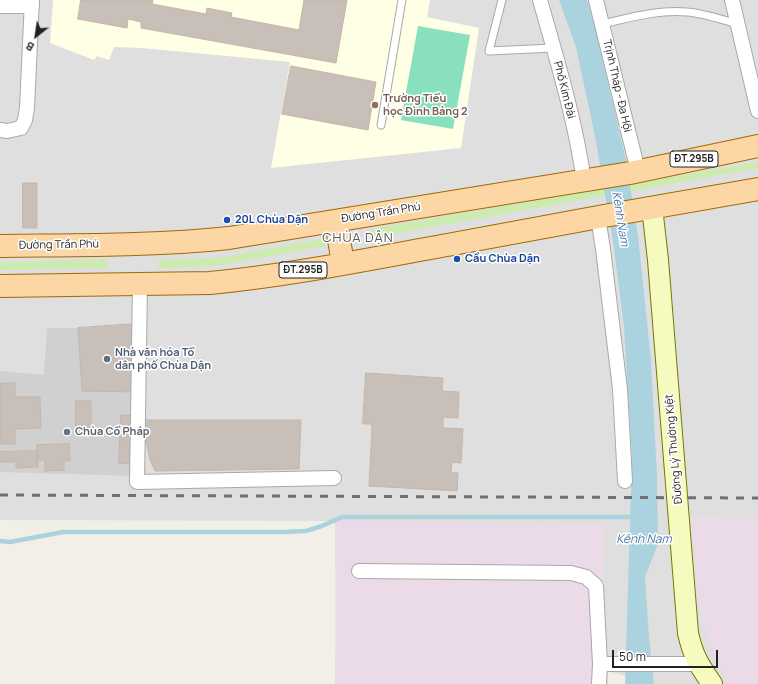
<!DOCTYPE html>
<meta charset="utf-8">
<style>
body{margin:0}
#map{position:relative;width:758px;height:684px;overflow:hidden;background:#f2efe9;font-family:Manrope,sans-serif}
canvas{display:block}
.north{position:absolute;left:16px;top:16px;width:40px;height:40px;-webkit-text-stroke:3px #fff;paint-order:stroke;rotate:210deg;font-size:11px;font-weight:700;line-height:16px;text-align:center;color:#222}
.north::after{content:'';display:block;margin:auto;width:14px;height:18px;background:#222;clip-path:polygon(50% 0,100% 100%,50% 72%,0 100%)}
.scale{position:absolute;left:612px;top:650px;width:106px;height:18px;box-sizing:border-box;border:2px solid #222;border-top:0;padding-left:5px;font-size:12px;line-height:14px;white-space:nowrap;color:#222;-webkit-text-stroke:3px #fff;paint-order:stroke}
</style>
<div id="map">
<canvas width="758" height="684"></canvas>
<div class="north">B</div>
<div class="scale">50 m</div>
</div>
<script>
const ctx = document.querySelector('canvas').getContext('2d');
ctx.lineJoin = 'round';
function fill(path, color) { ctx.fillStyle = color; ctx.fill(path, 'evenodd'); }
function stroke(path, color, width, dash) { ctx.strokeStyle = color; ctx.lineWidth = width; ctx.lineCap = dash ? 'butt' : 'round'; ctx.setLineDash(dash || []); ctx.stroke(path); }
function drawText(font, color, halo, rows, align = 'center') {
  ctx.font = font + ' Manrope,sans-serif'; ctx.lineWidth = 3; ctx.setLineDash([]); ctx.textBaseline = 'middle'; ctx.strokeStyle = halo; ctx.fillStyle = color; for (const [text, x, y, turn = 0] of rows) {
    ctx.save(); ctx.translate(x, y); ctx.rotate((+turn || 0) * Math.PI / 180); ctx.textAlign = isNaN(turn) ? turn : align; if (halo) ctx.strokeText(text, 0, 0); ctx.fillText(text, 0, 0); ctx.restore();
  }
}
const residential = new Path2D(`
 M0,0H758V684H654L608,671V684H336L335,521L0,520Z`);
const industrial = new Path2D(`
 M691,517L758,518V684H728L719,668L701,617L696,585Z
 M336,521L605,523L602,684H335Z`);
const education = new Path2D(`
 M53,0H430L427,17L479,28L461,148L271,168L290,62L142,48L114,47L109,60L97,56L94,60L50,43Z`);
const religious = new Path2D(`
 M47,328H78L82,391L134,392L135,476L0,472V371L44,375Z`);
const grass = new Path2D(`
 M758,162V168L748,170L377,237L372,235V232L376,228Z
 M321,239L326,241V245L324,246L223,265L199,267L159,268V260L207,258L228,256Z
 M107,259V268L0,270V262Z`);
const pitch = new Path2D(`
 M418,26L470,35L453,129L401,120Z`);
const water = new Path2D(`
 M559,0H587L593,19L626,160L638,236L651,360L657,476L658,544L645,577L649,638L654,684H625L632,457L624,327L613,241L595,136L576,47Z`);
const stream = new Path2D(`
 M0,541L10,542L63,532H284L306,531L322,526L342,517H634`);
const building = new Path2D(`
 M81,0H153L152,4L206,14L207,8L232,13L231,17L299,30L304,0H347L336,63L141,28V22L128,19L127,28L78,19Z
 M291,66L376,82L368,130L282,114Z
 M23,183H37V228H23Z
 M135,324L134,392L82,391L78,328Z
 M366,373L443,378L442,391L459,392L458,418L443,417V428L463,429L461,463L452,462L451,473H458L457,491L369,486L372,428L371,424H363Z
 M15,383V397H40L41,428L15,429V444H0V384Z
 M76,401H91V428H76Z
 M121,415L135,416L132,464L119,463Z
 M144,420H301L299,469L155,471L150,460L145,435Z
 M69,444L70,461H64V470L45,471V460H37V445Z
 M37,451L38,467L16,468V462H0V452Z`);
const lane = new Path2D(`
 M502,0L489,51L553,48
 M602,24C629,18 659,9 687,12C703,13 722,20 738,24
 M381,125L402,0`);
const street = new Path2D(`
 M540,0C557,60 575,119 584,181
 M596,0L638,171
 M732,0L758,111
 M0,6H32
 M0,130L7,131L21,128L25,120L27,108L32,0
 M598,217L603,249L620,389L625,481
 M140,284L137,482L334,478
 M359,571L571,573L586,577L596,586L600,664L599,684
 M600,664H698`);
const secondary = new Path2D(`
 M652,207L658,260L688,633C693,656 699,665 712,684`);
const primary = new Path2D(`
 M336,221L343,264
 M0,246C76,245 153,246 229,238L630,173L758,146
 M0,286L210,283C293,275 375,258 458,243C558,224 658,206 758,189`);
const rail = new Path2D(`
 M0,495L758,498`);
const markers = [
 [375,105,4,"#8d6e63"],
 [227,220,4,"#1a4fb4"],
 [457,259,4,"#1a4fb4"],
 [107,359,4,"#5c6f8a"],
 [67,432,4,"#6b7280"]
];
const shields = [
 [694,159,48],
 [303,270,48]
];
const shieldNames = [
 ["ĐT.295B",694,159],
 ["ĐT.295B",303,270]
];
const streetNames = [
 ["Trịnh Tháp - Đa Hội",617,86,77],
 ["Phố Kim Đài",564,90,76],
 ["Đường Trần Phú",381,213,-9],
 ["Đường Trần Phú",59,245,-1],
 ["Đường Lý Thường Kiệt",674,449,-95]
];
const educationNames = [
 ["Trường Tiểu",383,99],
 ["học Đình Bảng 2",383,112]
];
const transitNames = [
 ["20L Chùa Dận",235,220],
 ["Cầu Chùa Dận",465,259]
];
const serviceNames = [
 ["Nhà văn hóa Tổ",115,353],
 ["dân phố Chùa Dận",115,366]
];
const worshipNames = [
 ["Chùa Cổ Pháp",75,432]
];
const waterNames = [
 ["Kênh Nam",620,219,81],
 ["Kênh Nam",644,540]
];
const quarterNames = [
 ["CHÙA DẬN",358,238]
];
fill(residential, '#e0dfdf');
fill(industrial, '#ebdbe8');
fill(education, '#ffffe5');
fill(religious, '#d0d0d0');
fill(grass, '#cdebb0');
fill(pitch, '#88e0be');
fill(water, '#aad3df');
stroke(stream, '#aad3df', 4.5);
fill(building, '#c7bfb8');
stroke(building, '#c4b6ab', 1);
stroke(lane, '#a9a9a9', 9);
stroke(street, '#a9a9a9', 16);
stroke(secondary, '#707d05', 22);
stroke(primary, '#a06b00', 24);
stroke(lane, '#fff', 7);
stroke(street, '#fff', 14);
stroke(secondary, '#f7fabf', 20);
stroke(primary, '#fcd6a4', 22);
stroke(rail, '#707070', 3, [8, 8]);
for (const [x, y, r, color] of markers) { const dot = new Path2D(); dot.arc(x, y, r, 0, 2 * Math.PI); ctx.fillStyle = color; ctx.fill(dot); stroke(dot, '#fff', 1.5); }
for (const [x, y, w] of shields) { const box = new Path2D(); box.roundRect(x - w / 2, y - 8, w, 16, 3); ctx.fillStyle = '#fff'; ctx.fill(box); stroke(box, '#222', 1); }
drawText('bold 10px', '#222', null, shieldNames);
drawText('11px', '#222', '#fff', streetNames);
drawText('bold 11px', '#785e54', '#fff', educationNames, 'left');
drawText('bold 11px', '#164399', '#fff', transitNames, 'left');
drawText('bold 11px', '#4e5e75', '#fff', serviceNames, 'left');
drawText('bold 11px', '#5b616d', '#fff', worshipNames, 'left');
drawText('italic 12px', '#4a7aab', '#fff', waterNames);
ctx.letterSpacing = '1px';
drawText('13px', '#555', '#fff', quarterNames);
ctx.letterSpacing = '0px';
</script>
